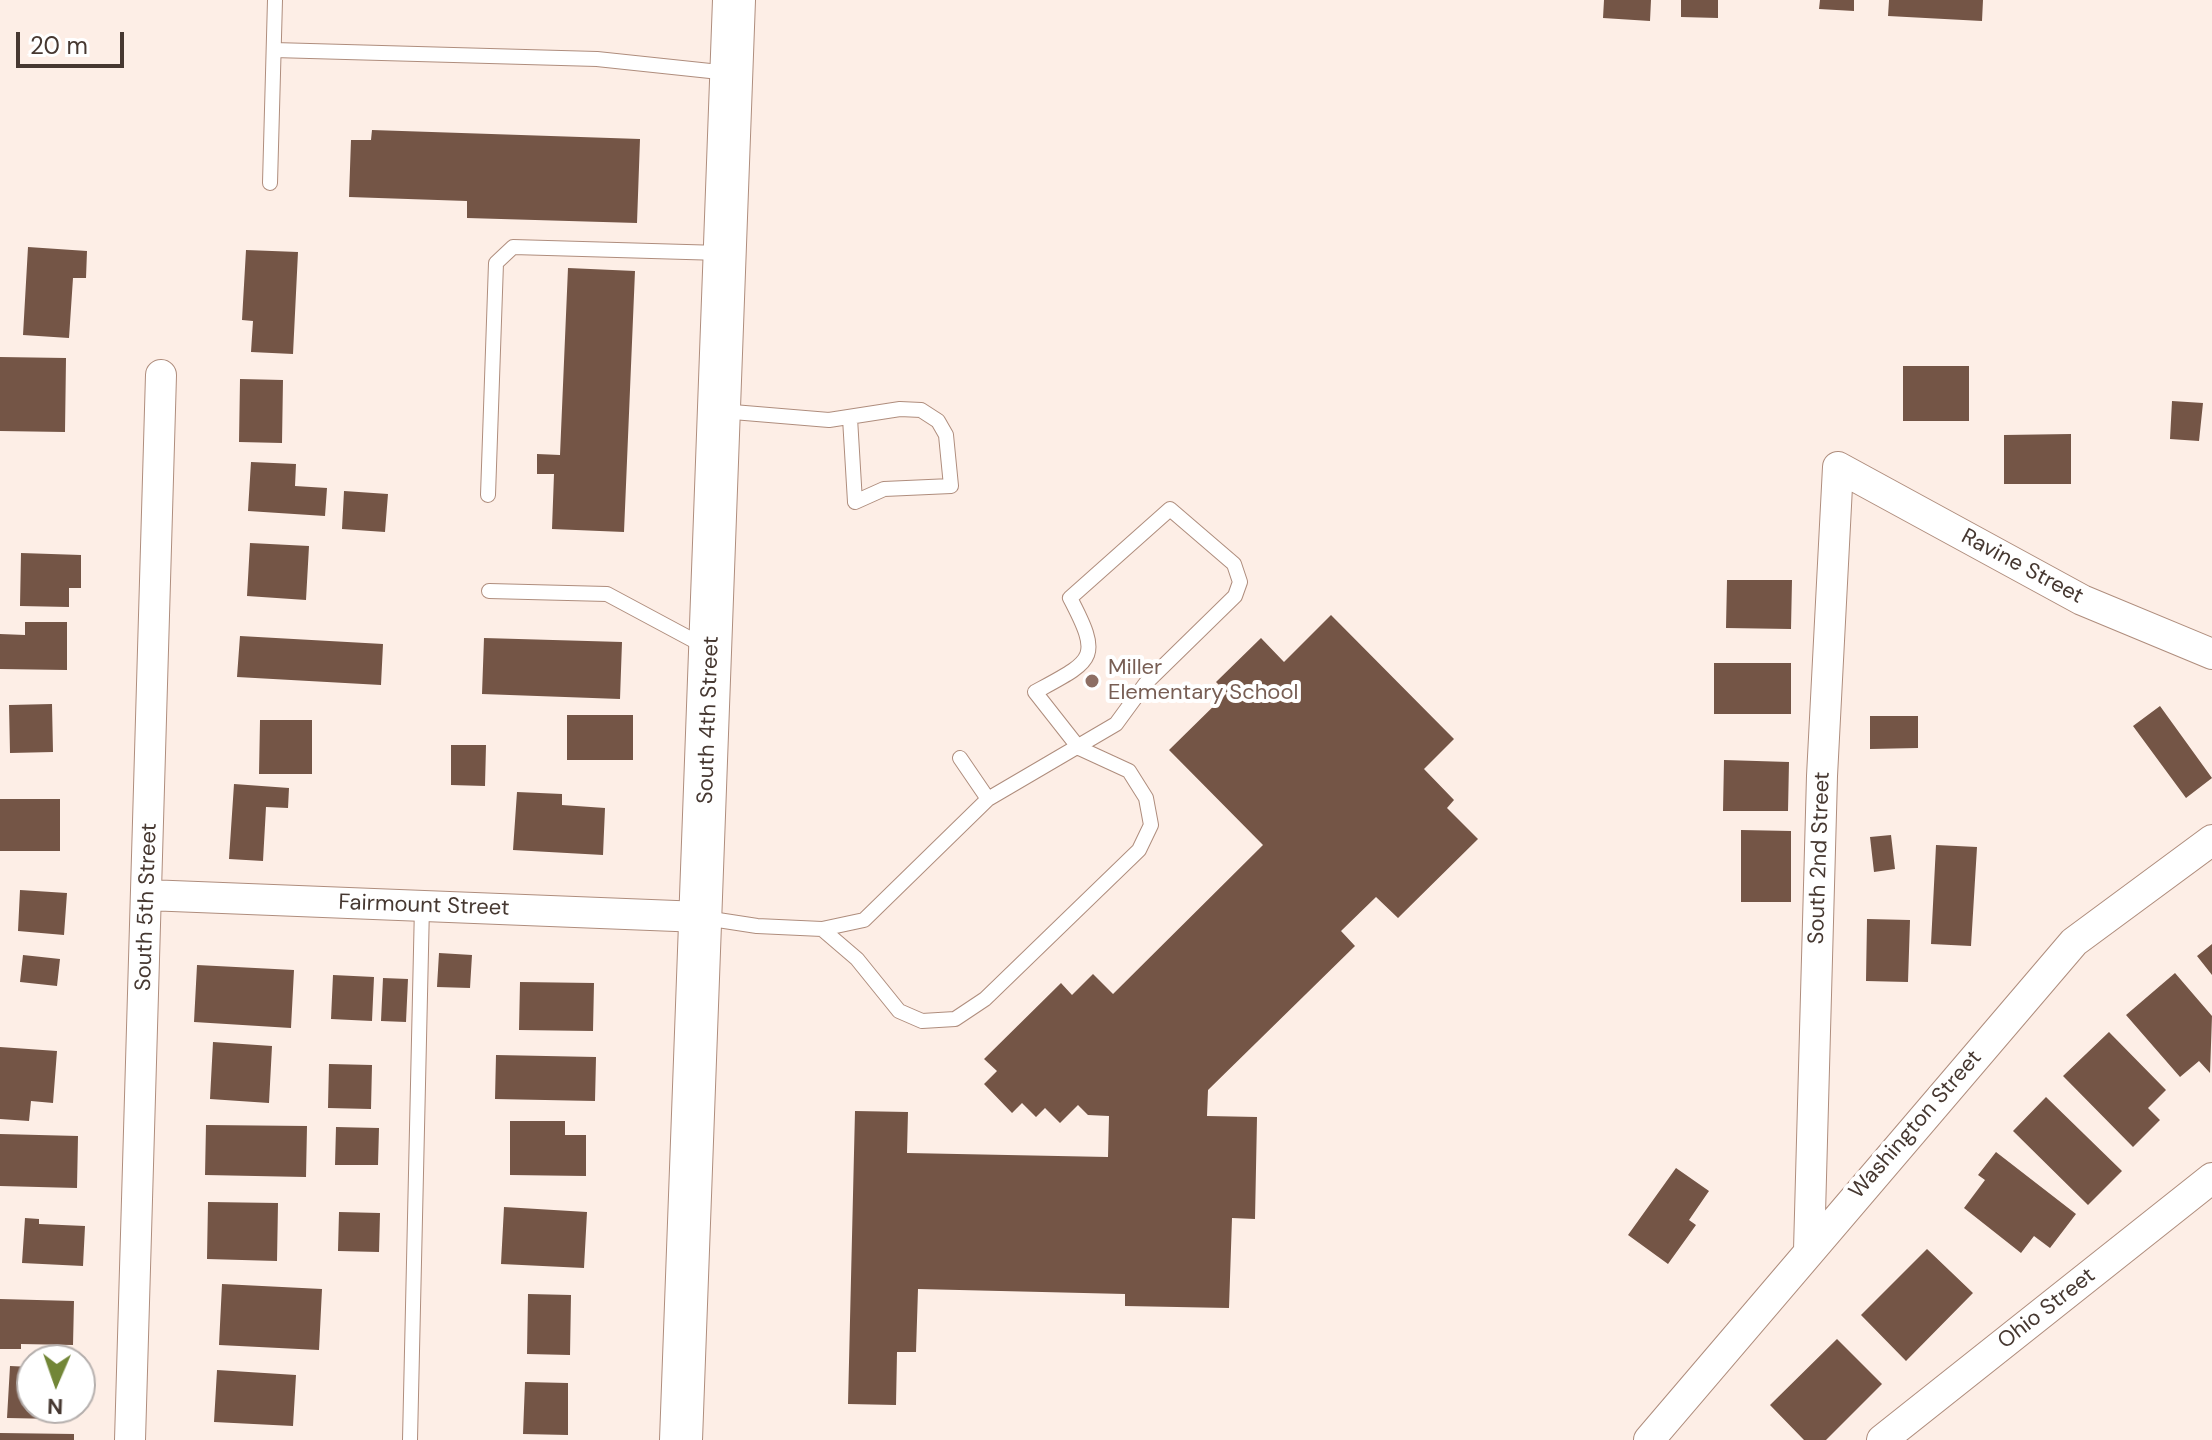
<!DOCTYPE html>
<style>
body{margin:0}
#map{position:relative;width:2212px;height:1440px;overflow:hidden;background:#fdeee6;font-family:"DM Sans",sans-serif}
canvas{display:block}
.north{position:absolute;left:16px;top:1344px;width:80px;height:80px;box-sizing:border-box;background:#fff;border:2px solid #b5afad;border-radius:50%;rotate:182deg;font-size:22px;font-weight:700;line-height:32px;text-align:center;color:#463831}
.north::after{content:'';display:block;margin:auto;width:28px;height:36px;background:#728637;clip-path:polygon(50% 0,100% 100%,50% 72%,0 100%)}
.scale{position:absolute;left:16px;top:32px;width:108px;height:36px;box-sizing:border-box;border:4px solid #463831;border-top:0;padding-left:10px;font-size:24px;line-height:28px;white-space:nowrap;color:#463831;-webkit-text-stroke:6px #fff;paint-order:stroke}
</style>
<div id="map">
<canvas width="2212" height="1440"></canvas>
<div class="north">N</div>
<div class="scale">20 m</div>
</div>
<script>
const ctx = document.querySelector('canvas').getContext('2d');
ctx.lineJoin = 'round';
function fill(path, color) { ctx.fillStyle = color; ctx.fill(path, 'evenodd'); }
function stroke(path, color, width, dash) { ctx.strokeStyle = color; ctx.lineWidth = width; ctx.lineCap = dash ? 'butt' : 'round'; ctx.setLineDash(dash || []); ctx.stroke(path); }
function drawText(font, color, halo, rows, align = 'center') {
  ctx.font = font + ' "DM Sans",sans-serif'; ctx.lineWidth = 8; ctx.setLineDash([]); ctx.textBaseline = 'middle'; ctx.strokeStyle = halo; ctx.fillStyle = color; for (const [text, x, y, turn = 0] of rows) {
    ctx.save(); ctx.translate(x, y); ctx.rotate((+turn || 0) * Math.PI / 180); ctx.textAlign = isNaN(turn) ? turn : align; if (halo) ctx.strokeText(text, 0, 0); ctx.fillText(text, 0, 0); ctx.restore();
  }
}
const building = new Path2D(`
 M1604,0H1651L1650,21L1603,18Z
 M1681,0H1718V18L1681,17Z
 M1820,0H1854V11L1819,9Z
 M1889,0H1983L1982,21L1888,16Z
 M372,130L640,139L637,223L467,218V201L349,197L351,140H371Z
 M28,247L87,251L86,278H73L69,338L23,335Z
 M246,250L298,252L293,354L251,352L253,321L242,320Z
 M568,268L635,271L624,532L552,529L554,474H537V454L560,455Z
 M0,357L66,358L65,432L0,431Z
 M1903,366H1969V421H1903Z
 M240,379L283,380L282,443L239,442Z
 M2172,401L2203,403L2199,441L2170,439Z
 M2071,434V484H2004V435Z
 M251,462L296,464L295,486L327,488L325,516L248,511Z
 M344,491L388,494L385,532L342,529Z
 M250,543L309,546L306,600L247,596Z
 M21,553L81,555V588H69V607L20,606Z
 M1727,580H1792L1791,629L1726,628Z
 M1331,615L1454,739L1424,769L1454,800L1447,808L1478,839L1398,918L1376,897L1341,931L1355,946L1208,1090L1207,1116L1257,1117L1255,1219L1232,1218L1229,1308L1125,1306V1294L918,1289L916,1352H897L896,1405L848,1404L855,1111L908,1112L907,1153L1108,1157L1109,1116L1088,1115L1078,1105L1060,1123L1045,1108L1036,1117L1022,1103L1012,1113L984,1084L997,1071L984,1059L1061,983L1072,995L1093,974L1113,994L1263,845L1169,750L1227,693L1216,682L1261,638L1284,662Z
 M25,622H67V670L0,669V634L25,635Z
 M240,636L383,644L381,685L237,677Z
 M484,638L622,642L620,699L482,694Z
 M1714,663H1791V714H1714Z
 M52,704L53,752L10,753L9,705Z
 M2160,706L2212,778L2186,798L2133,726Z
 M567,715H633V760H567Z
 M1870,716H1918V748L1870,749Z
 M260,720H312V774H259Z
 M451,745H486L485,786L451,785Z
 M1724,760L1789,762L1788,811H1723Z
 M234,784L289,788L288,808L266,807L263,861L229,859Z
 M517,792L562,794V805L605,808L603,855L513,850Z
 M0,799H60V851H0Z
 M1741,830L1791,831V902H1741Z
 M1891,835L1895,869L1874,872L1870,837Z
 M1936,845L1977,847L1971,946L1931,944Z
 M20,890L67,893L64,935L18,931Z
 M1867,919L1910,920L1908,982L1866,981Z
 M2212,944V975L2197,956Z
 M439,953L472,955L470,988L437,987Z
 M23,955L60,959L57,986L20,982Z
 M197,965L294,970L291,1028L194,1022Z
 M2175,973L2212,1016L2210,1073L2199,1061L2180,1077L2126,1015Z
 M333,975L374,977L372,1021L331,1019Z
 M383,978L408,979L406,1022L381,1021Z
 M520,982L594,983L593,1031L519,1030Z
 M2109,1032L2166,1090L2148,1108L2160,1120L2133,1147L2063,1076Z
 M213,1042L272,1046L269,1103L210,1099Z
 M0,1047L57,1051L53,1103L31,1101L29,1121L0,1119Z
 M496,1055L596,1057L595,1101L495,1099Z
 M329,1064L372,1065L371,1109L328,1108Z
 M2046,1097L2122,1171L2088,1205L2013,1131Z
 M510,1121H565V1135H586V1176L510,1175Z
 M206,1125L307,1126L306,1177L205,1175Z
 M336,1127L379,1128L378,1165H335Z
 M0,1134L78,1136L77,1188L0,1186Z
 M1996,1152L2076,1214L2050,1248L2034,1236L2021,1253L1964,1208L1985,1180L1978,1175Z
 M1676,1168L1709,1191L1689,1220L1696,1225L1668,1264L1628,1235Z
 M208,1202L278,1203L277,1261L207,1259Z
 M504,1207L587,1212L584,1268L501,1264Z
 M339,1212L380,1213L379,1252L338,1251Z
 M25,1218L39,1219V1224L85,1226L83,1266L22,1263Z
 M1927,1249L1973,1293L1906,1361L1861,1315Z
 M222,1284L322,1289L319,1350L219,1345Z
 M528,1294L571,1295L570,1355L527,1354Z
 M0,1299L74,1301L73,1345L21,1344V1349H0Z
 M1837,1339L1882,1384L1826,1440H1804L1770,1405Z
 M10,1366L32,1367V1408H57V1419L7,1418Z
 M217,1370L296,1375L293,1426L214,1422Z
 M525,1382L568,1383V1435L523,1434Z
 M0,1433L74,1434V1440H0Z`);
const lane = new Path2D(`
 M274,50L597,59L729,73
 M270,183L275,0
 M721,411L829,420L900,409L921,410L938,421L946,435L951,486L884,489L855,502L850,418
 M488,495L496,263L513,247L721,253
 M489,591L607,594L704,646
 M960,758L988,799
 M705,918L757,926L822,929L857,959L899,1011L922,1021L955,1019L985,999L1139,850L1151,825L1146,798L1129,771L1079,748L1035,692C1094,660 1102,659 1070,598L1170,509L1234,564L1240,582L1235,596L1146,683L1116,724L988,799L864,920L822,929
 M410,1440L422,906`);
const street = new Path2D(`
 M147,895L701,917
 M1809,1250L1822,776L1838,467L2082,600L2212,654
 M130,1440L161,375
 M1649,1440L2074,942L2212,840
 M1882,1440L2212,1178`);
const secondary = new Path2D(`
 M681,1440L734,0`);
const markers = [
 [1092,681,8,"#8d6e63"]
];
const streetNames = [
 ["Ravine Street",2022,567,28],
 ["South 4th Street",709,720,-88],
 ["South 2nd Street",1820,858,-88],
 ["Fairmount Street",424,906,2],
 ["South 5th Street",147,907,-88],
 ["Washington Street",1916,1125,-49],
 ["Ohio Street",2047,1309,-38]
];
const educationNames = [
 ["Miller",1108,668],
 ["Elementary School",1108,693]
];
fill(building, '#745546');
stroke(lane, '#af8d7d', 16);
stroke(street, '#af8d7d', 32);
stroke(secondary, '#af8d7d', 44);
stroke(lane, '#fff', 14);
stroke(street, '#fff', 30);
stroke(secondary, '#fff', 42);
for (const [x, y, r, color] of markers) { const dot = new Path2D(); dot.arc(x, y, r, 0, 2 * Math.PI); ctx.fillStyle = color; ctx.fill(dot); stroke(dot, '#fff', 3); }
drawText('22px', '#463831', '#fff', streetNames);
drawText('22px', '#785e54', '#fff', educationNames, 'left');
</script>
